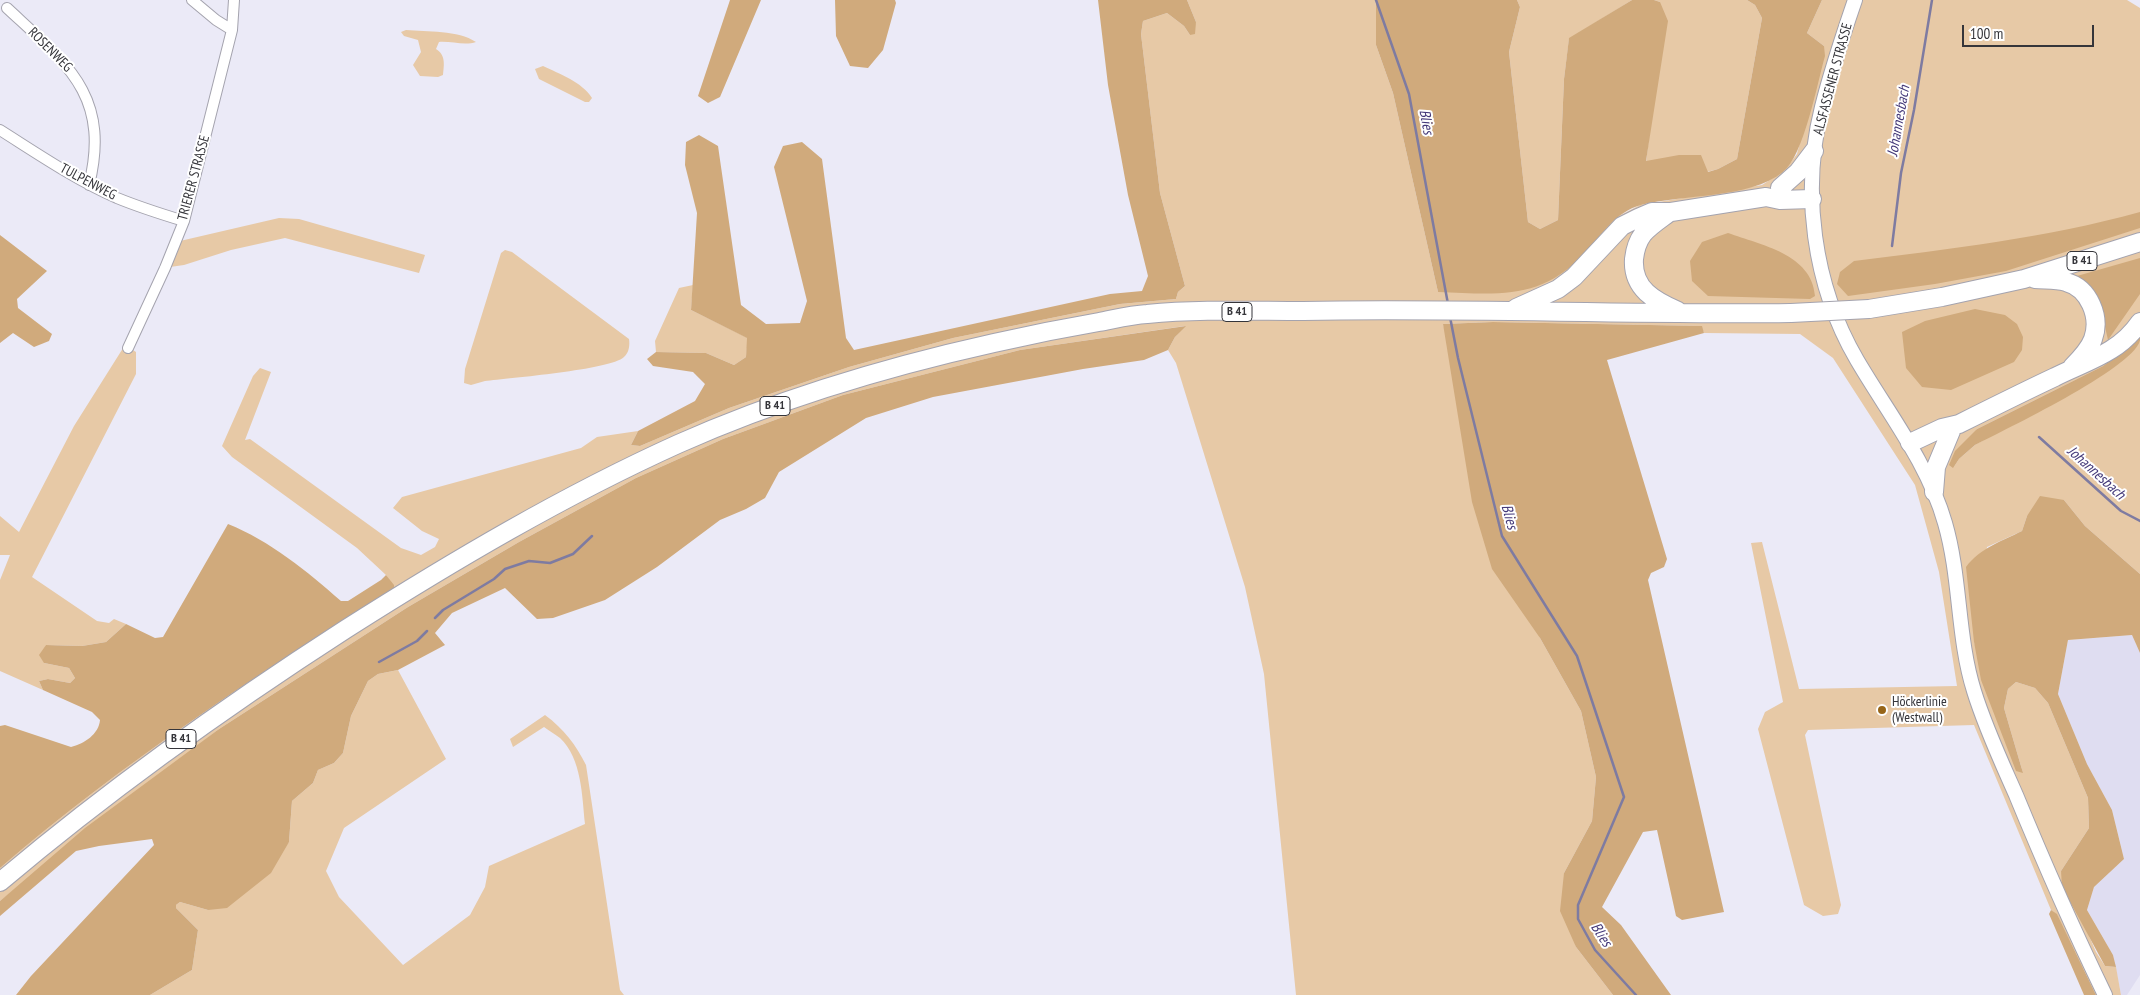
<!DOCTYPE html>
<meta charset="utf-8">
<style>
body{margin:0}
#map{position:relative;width:2140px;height:995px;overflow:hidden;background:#ebeaf7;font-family:"PT Sans Narrow",sans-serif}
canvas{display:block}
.scale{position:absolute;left:1962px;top:25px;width:132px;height:22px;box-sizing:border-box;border:2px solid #35353a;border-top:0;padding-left:6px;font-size:15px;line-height:18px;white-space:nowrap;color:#35353a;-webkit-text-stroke:4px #fff;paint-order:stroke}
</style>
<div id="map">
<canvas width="2140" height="995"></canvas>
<div class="scale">100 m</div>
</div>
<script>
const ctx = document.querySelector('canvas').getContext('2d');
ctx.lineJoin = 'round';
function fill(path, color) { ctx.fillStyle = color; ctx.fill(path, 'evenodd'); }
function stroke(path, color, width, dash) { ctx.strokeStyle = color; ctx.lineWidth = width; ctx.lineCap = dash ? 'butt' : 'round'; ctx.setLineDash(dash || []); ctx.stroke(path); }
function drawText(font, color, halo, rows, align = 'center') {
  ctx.font = font + ' "PT Sans Narrow",sans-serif'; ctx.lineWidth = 4; ctx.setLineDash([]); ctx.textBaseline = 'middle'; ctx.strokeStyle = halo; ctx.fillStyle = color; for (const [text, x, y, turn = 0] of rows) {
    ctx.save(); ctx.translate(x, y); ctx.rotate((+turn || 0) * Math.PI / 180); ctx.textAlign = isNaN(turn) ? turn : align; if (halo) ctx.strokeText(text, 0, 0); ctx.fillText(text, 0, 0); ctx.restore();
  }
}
const built = new Path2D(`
 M2132,635L2140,653V975L2127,995H2121L2113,955L2087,910L2094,887L2124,859L2112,810L2087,764L2058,694L2068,640Z`);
const green = new Path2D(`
 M1187,0H1376V45L1393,93L1438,292L1584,254L1615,218L1640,205L1762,185L1784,171L1797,154L1824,46L1807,33L1822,0H2127L2140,8V333L2124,350L2103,366L1977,429L1953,468L1959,459L1975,445L2129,354L2140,341V574L2085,526L2064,500L2027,516L2022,531L1987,547L1974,642L2023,773L2004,708L2008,689L2016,682L2035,688L2048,703L2088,798L2089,828L2061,871L2096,952L2105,966L2116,967L2121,995H2096L2057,915L2051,910L1974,725L1808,730L1805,735L1841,905L1838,914L1823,916L1804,905L1758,729L1765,712L1783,702L1751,543L1762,542L1799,689L1957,686L1939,572L1915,485L1833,358L1800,334L1704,333L1701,326L1493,322L1443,324L1540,638L1581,711L1596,777L1592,821L1564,873L1576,947L1613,995H1296L1264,674L1245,587L1176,363L1168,350L1175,337L1185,326L1020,350L843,395L723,439L636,478L519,542L408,607L219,729L0,901V868C122,763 258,674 394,588L386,575L357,548L232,457L222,446L253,376L260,368L271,372L245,440L250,439L401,548L421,555L435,547L439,539L422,531L393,508L402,497L581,448L597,437L638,431L631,445L640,446L729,408L849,367L953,338L1120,304L1176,299L1178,292L1185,286L1160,193L1141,34L1143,21L1167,13L1184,26L1190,35L1196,22Z
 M1517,0H1632L1569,39L1564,79L1558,220L1540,229L1528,222L1509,52L1520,7Z
 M1654,0H1747L1755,5L1762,18L1737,159L1718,169L1707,172L1646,162L1650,130L1660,2Z
 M406,30C427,32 458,30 476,42C465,46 451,41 439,42L436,49C446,55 444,65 443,75L438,77L420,76L413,65L421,52L418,40L404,36L401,32Z
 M543,66C560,74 582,82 592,98L589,102H585L539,79L535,69Z
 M279,218L299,219L425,255L419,273L285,238L231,250L184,265L170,267L180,241Z
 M505,250L512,252L629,339C630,345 629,353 624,357C610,370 509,378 485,381L471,385L464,383L465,369L501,253Z
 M693,285L691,310L748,338L746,357L734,365L706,353L656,352L655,341L679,288Z
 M125,345L136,352V374L32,577L97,621L109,623L114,619L126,624L106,642L82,646L46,645L44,663L69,668L75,678L70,683L48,679L39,681L43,690L0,671V580L10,555H0V516L19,532L74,426Z
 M398,670L446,759L344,828L326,871L339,897L403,965L470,915L485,887L489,866L585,824C582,796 582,759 560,738C555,734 549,731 544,727L513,747L510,739L545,715C564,729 576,745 586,765L620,990L624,995H150L192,970L198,930L176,908V905L180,902L208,910L289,842L292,801L313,783L318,770L334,763L343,753L351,716L368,681L378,674Z`);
const forest = new Path2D(`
 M730,0H761L720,97L708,103L698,96Z
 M835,0H895L896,3L883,50L868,68L850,66L836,36Z
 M1098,0H1187L1196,22L1195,34L1190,35L1184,26L1167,13L1143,21L1141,34L1160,193L1185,286L1178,292L1176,299L1120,304L953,338L849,367L729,408L640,446L631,445L638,431L695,401L705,384L693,372L653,366L647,359L656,352L706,353L734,365L746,357L747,338L691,310L697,213L685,165L686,142L699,135L718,146L741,305L766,324L800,323L807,301L774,167L783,146L802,142L822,159L846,338L854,350L1110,294L1142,291L1148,276L1128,195L1108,85Z
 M1376,0H1517L1520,7L1509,52L1528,222L1540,229L1558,220L1564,79L1569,38L1632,0H1654L1660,2L1668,21L1646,161L1679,155H1701L1708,172L1718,169L1737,159L1762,18L1755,5L1747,0H1822L1807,33L1824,46L1825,56C1817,84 1804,155 1783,172C1749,199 1683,194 1641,205C1615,212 1602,235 1585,253C1540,301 1498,294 1438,292L1393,93L1376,45Z
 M2140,212V228L2006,271L1935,284L1848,296L1837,284L1840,272L1854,261C1950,249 2046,238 2140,212Z
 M1728,233C1761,245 1812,254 1815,296L1810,299L1708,296L1692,281L1690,261L1702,242Z
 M0,235L47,271L17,299L18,308L52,334L49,341L34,347L13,333L0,343Z
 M2140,258V294L2108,340L2099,300L2077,276Z
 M1975,309L2005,315L2017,324L2023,337L2022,350L2014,362L1951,390L1922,387L1906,368L1902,332L1925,321Z
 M1493,322L1702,326L1704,333L1607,360L1667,559L1664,567L1651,573L1648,580L1724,912L1682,920L1676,916L1657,830L1643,832L1602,907L1621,925L1671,995H1613L1576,947L1560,911L1564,873L1592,821L1596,777L1581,711L1540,638L1492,569L1472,502L1443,324Z
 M1186,326L1175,337L1168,350L1144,360L1083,369L933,397L866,418L779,472L765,498L746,509L720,520L657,567L605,600L553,618L537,619L505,588L452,613L435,633L445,645L398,670L378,674L368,681L351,716L343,753L334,763L318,770L313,783L292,801L289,842L271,873L227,908L208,910L180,902L176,905V908L198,930L192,970L150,995H16L31,976L154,845L152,839L99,846L76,851L0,916V901L85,828L219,729L408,607L519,542L636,478L723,439L843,395L1020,350Z
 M2140,333C2140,336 2140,339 2140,341C2130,370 2006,429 1975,445L1959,459L1953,468L1949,465L1955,451L1977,429L2103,366L2124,350Z
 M2040,496L2064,500L2085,526L2140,574V653L2132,635L2068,640L2058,694L2087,764L2112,810L2124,859L2094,887L2087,910L2113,955L2116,967L2105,966L2062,887L2061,871L2089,828L2088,798L2048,703L2035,688L2016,682L2008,689L2004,708L2023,773L2016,771L1981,680L1974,642L1966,567C1980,548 2002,541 2022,531L2027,516Z
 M228,524C270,541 307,571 341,601H348L381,580L386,575L394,585V588C258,674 122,763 0,868V726L5,725L71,747C84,744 99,734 100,720L92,712L43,690L39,681L48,679L70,683L75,678L69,668L44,663L39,655L46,645L82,646L106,642L126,624L155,638L163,637Z
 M2051,910L2057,914L2096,995H2084L2049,914Z`);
const stream = new Path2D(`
 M1376,0L1409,94L1448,304
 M1892,246L1901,173L1914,110L1932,0
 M1450,317L1458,358L1502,536L1577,656L1624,797L1578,905V919L1595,950L1636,995
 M2039,437L2121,511L2140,521
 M435,618L443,610L494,579L505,569L529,561L550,563L573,554L592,536
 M379,662L417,641L427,631`);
const street = new Path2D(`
 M192,0L216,20L232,30
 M7,8C67,64 111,95 89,185
 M0,130C38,154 76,180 117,198C139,207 161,214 184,221
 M128,348L165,268L184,221L232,30L234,0`);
const secondary = new Path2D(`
 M1855,0C1843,35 1831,71 1822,107C1801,190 1813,285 1857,360C1888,413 1928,463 1945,523C1961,578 1957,637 1974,691C1985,727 2001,761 2016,795C2044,863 2073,929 2105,995`);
const highway = new Path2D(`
 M1780,188L1798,172L1814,151
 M1670,212C1661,219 1651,225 1643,234C1637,242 1635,250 1634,259C1632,289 1655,301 1678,311
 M2035,279C2045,280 2056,279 2066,282C2089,288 2101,317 2093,339C2089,350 2080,359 2072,367
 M1516,308L1558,289L1574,277L1622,226L1638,218L1652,212H1671L1766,197L1780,200L1812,199
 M1869,309L1942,297L2024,279L2140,242
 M1910,443L1942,428L1959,424C1991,408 2023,392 2055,377C2087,361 2119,353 2140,322
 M1934,492L1936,467L1951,431
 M0,882C110,789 225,707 346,629C453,561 563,496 678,444C779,399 886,367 994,343C1029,335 1064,328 1099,322C1115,319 1131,315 1147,314C1199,309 1251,311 1303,311C1466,308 1628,315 1791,313`);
const highwayBridge = new Path2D(`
 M1791,313L1869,309`);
const markers = [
 [1882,710,5,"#976518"]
];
const shields = [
 [2082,261,30],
 [1237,312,30],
 [775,406,30],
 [181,739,30]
];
const shieldNames = [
 ["B 41",2082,261],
 ["B 41",1237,312],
 ["B 41",775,406],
 ["B 41",181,739]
];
const streetNames = [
 ["ROSENWEG",50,50,45],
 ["ALSFASSENER STRASSE",1833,79,-75],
 ["TRIERER STRASSE",194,178,-75],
 ["TULPENWEG",88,182,28]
];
const poiNames = [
 ["Höckerlinie",1892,702],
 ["(Westwall)",1892,718]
];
const waterNames = [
 ["Johannesbach",1899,121,-80],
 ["Blies",1426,122,80],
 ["Johannesbach",2096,473,42],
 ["Blies",1509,517,75],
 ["Blies",1601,935,57]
];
fill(built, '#dfddf1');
fill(green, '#e7c9a6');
fill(forest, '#d0aa7c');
stroke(stream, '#7e7ba1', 2.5);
stroke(street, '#a4a3ae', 12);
stroke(secondary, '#a4a3ae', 16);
stroke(highway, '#a4a3ae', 20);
stroke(street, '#fff', 10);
stroke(secondary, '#fff', 14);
stroke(highway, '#fff', 18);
stroke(highwayBridge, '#a4a3ae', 20, []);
stroke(highwayBridge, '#fff', 18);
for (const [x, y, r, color] of markers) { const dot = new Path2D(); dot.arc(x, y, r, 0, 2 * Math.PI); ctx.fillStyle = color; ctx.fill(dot); stroke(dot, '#fff', 2); }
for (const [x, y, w] of shields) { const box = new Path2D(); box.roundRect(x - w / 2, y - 9.5, w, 19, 4); ctx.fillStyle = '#fff'; ctx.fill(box); stroke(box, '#35353a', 1); }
drawText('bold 12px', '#35353a', null, shieldNames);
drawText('14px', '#35353a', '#fff', streetNames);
drawText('14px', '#35353a', '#fff', poiNames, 'left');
drawText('italic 15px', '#443979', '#fff', waterNames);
</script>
